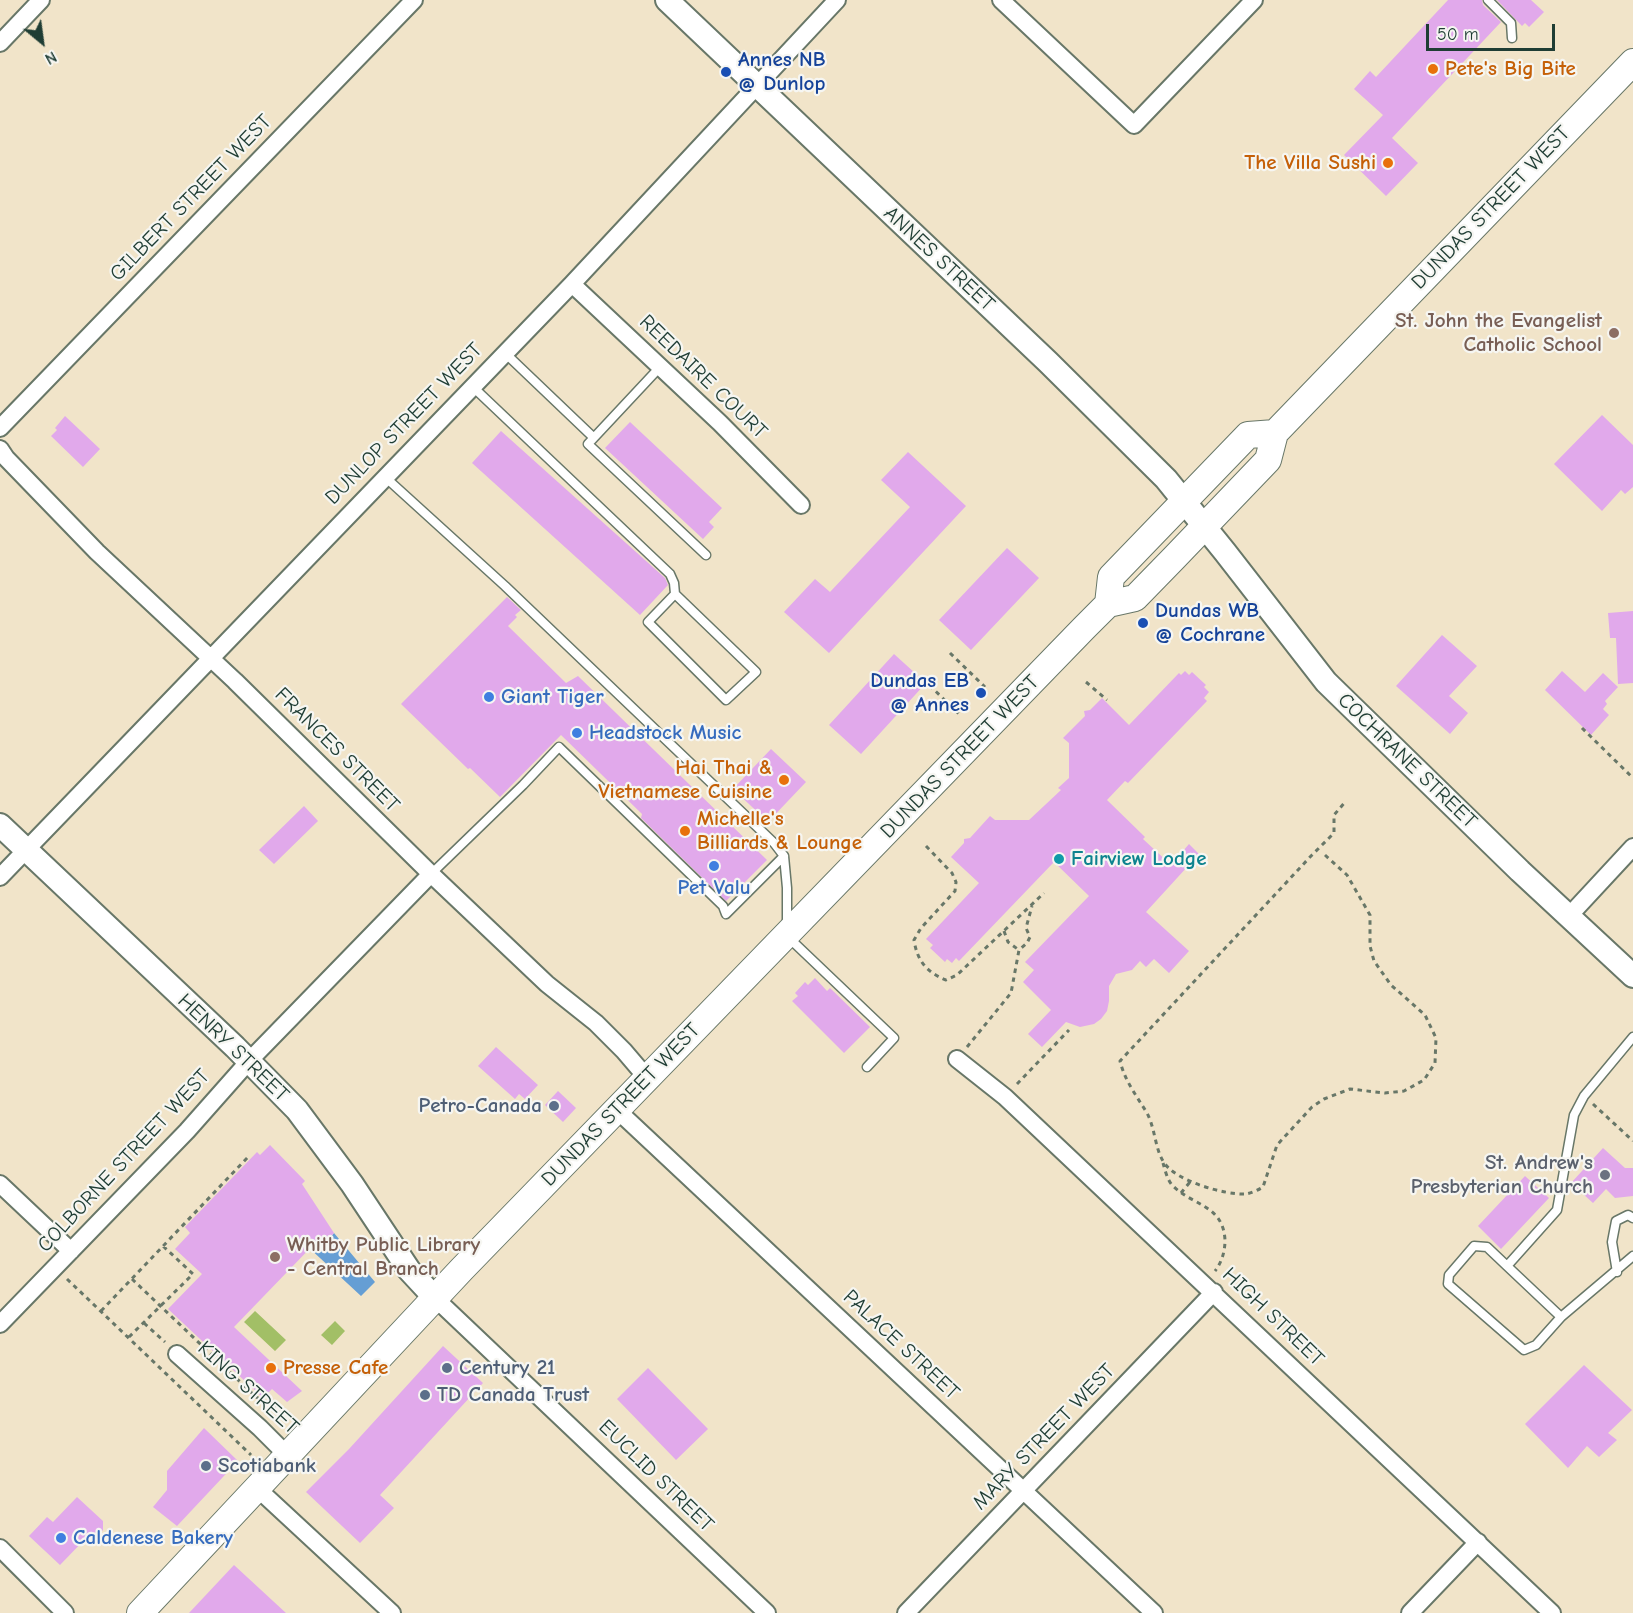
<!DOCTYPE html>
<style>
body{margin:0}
#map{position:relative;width:1633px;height:1613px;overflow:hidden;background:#f1e4c9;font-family:"Comic Neue",sans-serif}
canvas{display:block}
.north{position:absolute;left:12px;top:12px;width:60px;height:60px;-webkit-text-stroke:4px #f6f6f2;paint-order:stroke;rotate:151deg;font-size:16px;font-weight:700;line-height:24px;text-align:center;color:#1f3d34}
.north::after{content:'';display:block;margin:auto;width:21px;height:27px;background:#1f3d34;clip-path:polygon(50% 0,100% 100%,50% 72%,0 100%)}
.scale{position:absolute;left:1426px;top:24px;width:129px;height:27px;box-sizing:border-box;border:3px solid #1f3d34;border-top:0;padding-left:8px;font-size:18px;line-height:21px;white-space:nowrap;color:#1f3d34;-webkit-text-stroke:4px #f6f6f2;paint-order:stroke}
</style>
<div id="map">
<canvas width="1633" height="1613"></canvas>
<div class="north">N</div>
<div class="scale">50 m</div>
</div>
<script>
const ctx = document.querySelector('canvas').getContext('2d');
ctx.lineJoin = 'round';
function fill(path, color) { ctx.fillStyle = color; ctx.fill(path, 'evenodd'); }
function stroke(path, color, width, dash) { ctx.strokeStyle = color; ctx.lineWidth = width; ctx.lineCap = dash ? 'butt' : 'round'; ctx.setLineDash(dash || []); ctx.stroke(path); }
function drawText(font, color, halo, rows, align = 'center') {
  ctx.font = font + ' "Comic Neue",sans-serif'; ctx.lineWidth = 4.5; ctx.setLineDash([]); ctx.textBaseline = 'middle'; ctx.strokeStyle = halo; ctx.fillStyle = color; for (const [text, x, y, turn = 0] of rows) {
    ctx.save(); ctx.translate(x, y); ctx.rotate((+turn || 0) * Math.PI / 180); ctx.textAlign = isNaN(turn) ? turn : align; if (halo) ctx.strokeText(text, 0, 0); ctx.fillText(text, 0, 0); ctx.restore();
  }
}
const green = new Path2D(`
 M255,1311L286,1340L275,1351L244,1322Z
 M335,1321L345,1331L332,1345L321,1335Z`);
const water = new Path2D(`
 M302,1224L323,1245L334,1233L375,1282L361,1296L293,1233Z`);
const building = new Path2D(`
 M1448,0H1482L1483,5L1501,22L1392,138L1418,163L1386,196L1344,155L1383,115L1354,89L1370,71L1376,77Z
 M1497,0H1531L1544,12L1529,27L1525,23L1522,26Z
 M1602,415L1633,445V487L1625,494L1621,490L1602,511L1554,464Z
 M65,416L100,449L83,467L51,436L57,430L55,428Z
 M630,422L722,508L709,522L714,527L703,539L605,448Z
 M501,431L665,578L668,585L640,615L472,463Z
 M908,452L966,506L829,653L784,612L815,579L830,592L910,507L881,480Z
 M1007,548L1039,578L971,650L939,620Z
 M507,597L521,610L515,615L517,617L508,626L566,683L578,676L767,860L726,901L641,818L642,814L561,735L500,797L470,768L468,769L401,704Z
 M1633,611V683L1618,684L1616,638H1610L1608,613Z
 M1442,635L1477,666L1449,696L1468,713L1450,734L1396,686Z
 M894,654L926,683L861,754L829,725Z
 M1185,671L1189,675L1192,672L1206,685L1204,687L1209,692L1204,698L1207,701L1128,783L1125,781L1107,800L1145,837L1143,839L1171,865L1189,844L1199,854L1146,912L1189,951L1169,973L1154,959L1146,967L1140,961L1132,970L1116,974L1109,986V1001L1107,1011L1101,1019L1094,1024L1080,1027L1066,1022L1042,1047L1028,1034L1051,1010L1023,982L1034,970L1025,962L1089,896L1054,862L959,961L956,958L952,963L947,959L945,962L930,948L933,945L926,939L979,883L951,857L964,843V839L970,838L990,816L995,820H1029L1061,790L1058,788L1069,778V743L1063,738L1085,716L1084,711L1090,710L1102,698L1129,725L1179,673L1181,675Z
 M1562,671L1585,692L1603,673L1618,687L1605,701L1607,704L1603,709L1609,715L1591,735L1545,690Z
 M771,749L806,782L768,822L733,789Z
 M304,806L318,821L274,864L259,850Z
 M815,978L827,991L830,988L870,1027L844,1053L792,1001L798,996L795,993L805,982L808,985Z
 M496,1047L538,1085L525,1099L519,1094L515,1099L478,1066Z
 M558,1091L576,1108L563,1122L545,1105Z
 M270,1145L305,1181L302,1184L334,1233L323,1245L318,1240L234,1327L302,1391L287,1402L272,1389L263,1398L168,1309L202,1274L175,1249L190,1233L185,1227L257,1152L260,1155Z
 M1603,1148L1625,1168H1633V1196L1615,1198L1606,1189L1593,1203L1571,1183Z
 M1525,1176L1549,1198L1501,1249L1478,1226Z
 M443,1346L483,1383L380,1495L394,1508L360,1543L306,1492L349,1449Z
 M1584,1365L1632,1410L1608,1433L1617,1440L1599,1457L1587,1446L1568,1468L1525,1424Z
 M648,1368L708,1429L676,1460L617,1399Z
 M204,1428L238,1461L177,1526L153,1507L167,1490V1471Z
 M77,1497L103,1521V1530L97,1536H88L60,1565L29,1536L47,1517L53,1522Z
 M234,1565L286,1613H189Z`);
const path = new Path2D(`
 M950,653L985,687
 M923,679L959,714
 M1086,682L1107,700
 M1582,728L1633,778
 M926,846L952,873L956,882L955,891L921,928L914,940C917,960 926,972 946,980L957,975L1044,893
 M1325,855L1347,875L1370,915V946L1374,961L1391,985L1425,1015L1436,1038L1435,1063L1424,1080L1404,1091L1385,1093L1350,1089L1324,1099L1312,1107L1277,1145L1263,1187C1258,1190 1252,1193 1246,1194C1225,1195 1174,1181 1163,1161C1155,1148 1155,1128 1147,1113C1136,1095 1125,1081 1120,1061L1311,856L1334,833V815L1346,801
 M1004,931L1008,942L1019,950
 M967,1047L1011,993L1019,950L1027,943L1030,937L1026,928L1032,906
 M1017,1084L1069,1030
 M1593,1104L1633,1141
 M1163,1163C1165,1170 1167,1179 1172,1185C1192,1206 1223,1204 1225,1240C1225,1251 1222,1262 1215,1271
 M1181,1193L1190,1182
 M67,1279L251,1455
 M132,1279L256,1397L289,1413
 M101,1311L250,1155
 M144,1323L165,1342
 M129,1337L193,1274L163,1246`);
const lane = new Path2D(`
 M1488,0L1511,23L1512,38
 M505,353L593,437
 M660,367L588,444L706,555
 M473,387L670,574L674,583L675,594L648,622L726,700L756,672L675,594
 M385,477L505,586L774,843L784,856L787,888V926
 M431,874L523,785L559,747L723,906L726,914L784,856
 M789,938L894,1038L867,1067
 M1507,1266L1487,1247L1474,1246L1449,1275L1448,1284L1524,1350L1536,1345L1561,1317L1633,1256
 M1617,1272L1612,1242L1616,1221L1628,1215L1633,1218
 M1561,1317L1507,1266L1557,1210L1574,1115L1584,1096L1633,1037`);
const street = new Path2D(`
 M1001,0L1134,125L1254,0
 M0,43L41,0
 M572,284L720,423L801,505
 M0,428L414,0
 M0,449L6,458L97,552L235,681L431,874L547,984L596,1023L624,1051L647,1078
 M0,877L572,284L837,0
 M1569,916L1633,847
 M957,1059L1005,1097L1552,1613
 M617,1110L1154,1613
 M0,1184L71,1251
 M435,1298L767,1613
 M0,1324L187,1131L249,1061L431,874
 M177,1354L260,1428L288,1456
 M258,1489L392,1613
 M0,1548L65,1613
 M906,1613L1214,1292
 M1410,1613L1478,1542`);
const secondary = new Path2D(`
 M667,0L1048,362L1166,479L1225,552L1326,682L1520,871L1633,976
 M0,825L235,1047L297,1110L352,1184L409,1270L435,1298`);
const primary = new Path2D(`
 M1108,604L1111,577L1248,435L1275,433
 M140,1613L462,1269L1084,628L1108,604L1135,598L1174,558L1268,460L1275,433L1633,62`);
const markers = [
 [1433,69,6,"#e8710a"],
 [726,72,6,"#1a4fb4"],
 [1388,163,6,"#e8710a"],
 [1614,333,6,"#8d6e63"],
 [1143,623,6,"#1a4fb4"],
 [981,693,6,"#1a4fb4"],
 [489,697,6,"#3f7fe0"],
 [577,733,6,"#3f7fe0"],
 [784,780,6,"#e8710a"],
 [685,831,6,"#e8710a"],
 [1059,859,6,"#0f9aa8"],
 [714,866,6,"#3f7fe0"],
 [554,1106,6,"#5c6f8a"],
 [1605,1175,6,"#6b7280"],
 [275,1257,6,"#8d6e63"],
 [271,1368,6,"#e8710a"],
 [447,1368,6,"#5c6f8a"],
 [425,1395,6,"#5c6f8a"],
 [206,1466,6,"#5c6f8a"],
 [61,1538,6,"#3f7fe0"]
];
const transitNames = [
 ["Annes NB",738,60],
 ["@ Dunlop",738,84],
 ["Dundas WB",1155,611],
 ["@ Cochrane",1155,635],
 ["Dundas EB",969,681,"right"],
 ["@ Annes",969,705,"right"]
];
const foodNames = [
 ["Pete's Big Bite",1445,69],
 ["The Villa Sushi",1376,163,"right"],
 ["Hai Thai &",772,768,"right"],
 ["Vietnamese Cuisine",772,792,"right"],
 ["Michelle's",697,819],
 ["Billiards & Lounge",697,843],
 ["Presse Cafe",283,1368]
];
const streetNames = [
 ["GILBERT STREET WEST",191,198,-46],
 ["DUNDAS STREET WEST",1491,208,-46],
 ["ANNES STREET",939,259,43],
 ["REEDAIRE COURT",703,377,44],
 ["DUNLOP STREET WEST",404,424,-46],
 ["FRANCES STREET",337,750,45],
 ["DUNDAS STREET WEST",960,757,-46],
 ["COCHRANE STREET",1407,761,44],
 ["HENRY STREET",233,1048,44],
 ["DUNDAS STREET WEST",621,1105,-46],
 ["COLBORNE STREET WEST",124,1161,-47],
 ["HIGH STREET",1273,1317,44],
 ["PALACE STREET",901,1345,43],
 ["KING STREET",248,1388,42],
 ["MARY STREET WEST",1044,1437,-46],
 ["EUCLID STREET",656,1476,44]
];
const educationNames = [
 ["St. John the Evangelist",1602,321],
 ["Catholic School",1602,345],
 ["Whitby Public Library",287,1245,"left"],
 ["- Central Branch",287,1269,"left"]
];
const shopNames = [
 ["Giant Tiger",501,697],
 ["Headstock Music",589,733],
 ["Pet Valu",714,888,"center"],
 ["Caldenese Bakery",73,1538]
];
const cultureNames = [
 ["Fairview Lodge",1071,859]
];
const serviceNames = [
 ["Petro-Canada",542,1106,"right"],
 ["Century 21",459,1368],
 ["TD Canada Trust",437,1395],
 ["Scotiabank",218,1466]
];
const worshipNames = [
 ["St. Andrew's",1593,1163],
 ["Presbyterian Church",1593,1187]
];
fill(green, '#a2bf66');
fill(water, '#659ed4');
fill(building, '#e1a9eb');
stroke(lane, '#687768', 11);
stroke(street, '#687768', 20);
stroke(secondary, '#687768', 26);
stroke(primary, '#687768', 28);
stroke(path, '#687768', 3, [4.5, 4.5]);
stroke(lane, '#fff', 8);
stroke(street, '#fff', 16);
stroke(secondary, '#fff', 22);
stroke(primary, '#fff', 26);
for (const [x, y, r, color] of markers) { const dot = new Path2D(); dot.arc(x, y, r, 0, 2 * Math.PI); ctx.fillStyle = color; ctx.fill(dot); stroke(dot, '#f6f6f2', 2); }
drawText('bold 21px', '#164399', '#f6f6f2', transitNames, 'left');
drawText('bold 21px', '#c56008', '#f6f6f2', foodNames, 'left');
drawText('21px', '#1f3d34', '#f6f6f2', streetNames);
drawText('bold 21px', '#785e54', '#f6f6f2', educationNames, 'right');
drawText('bold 21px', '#366cbe', '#f6f6f2', shopNames, 'left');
drawText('bold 21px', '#0d838f', '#f6f6f2', cultureNames, 'left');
drawText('bold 21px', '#4e5e75', '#f6f6f2', serviceNames, 'left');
drawText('bold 21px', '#5b616d', '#f6f6f2', worshipNames, 'right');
</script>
